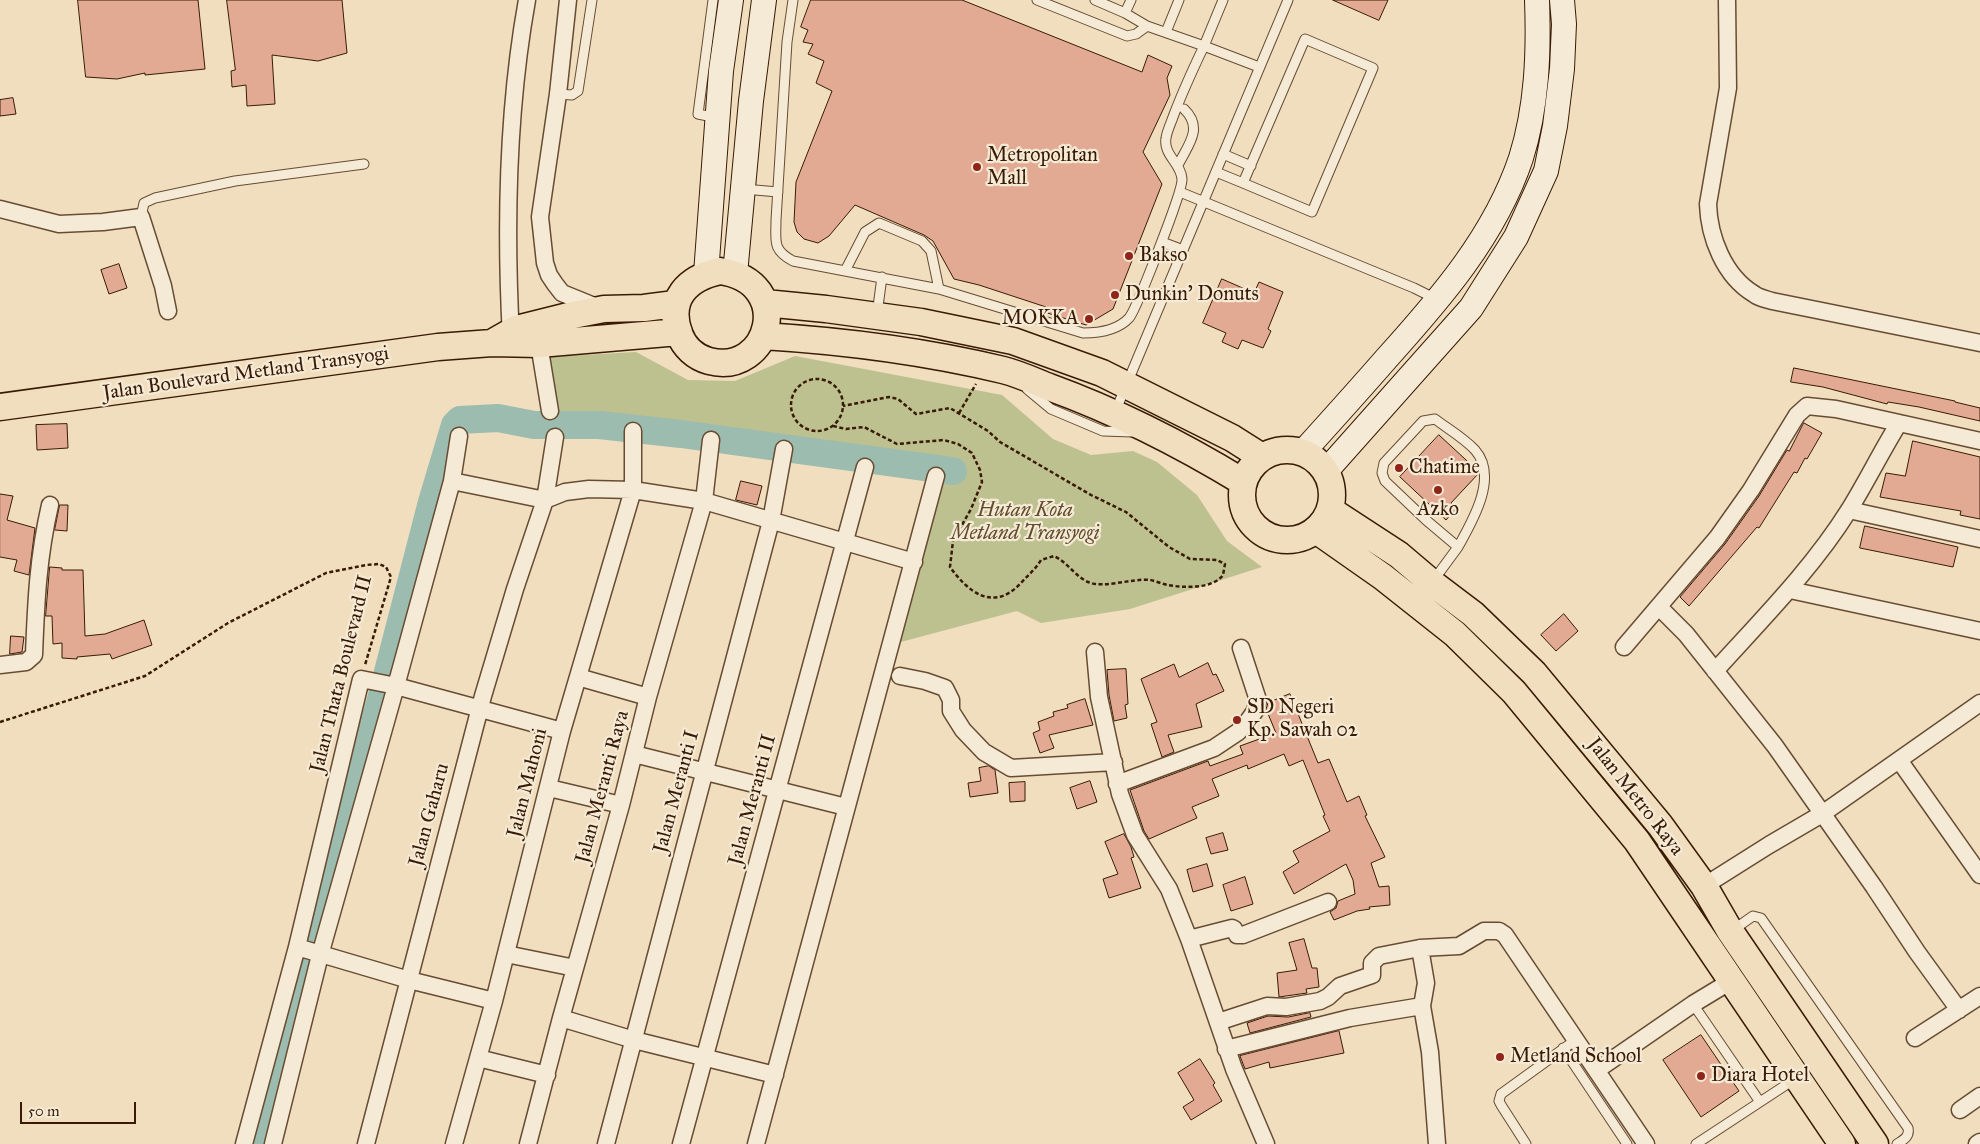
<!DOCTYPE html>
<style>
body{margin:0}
#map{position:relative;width:1980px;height:1144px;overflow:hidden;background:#f0debe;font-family:"IM FELL Great Primer",serif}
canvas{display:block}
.scale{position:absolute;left:20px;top:1102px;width:116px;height:22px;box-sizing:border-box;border:2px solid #391b05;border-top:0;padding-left:6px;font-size:15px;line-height:18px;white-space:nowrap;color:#391b05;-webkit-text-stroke:4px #f5ead5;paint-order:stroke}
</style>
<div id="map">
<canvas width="1980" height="1144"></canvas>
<div class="scale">50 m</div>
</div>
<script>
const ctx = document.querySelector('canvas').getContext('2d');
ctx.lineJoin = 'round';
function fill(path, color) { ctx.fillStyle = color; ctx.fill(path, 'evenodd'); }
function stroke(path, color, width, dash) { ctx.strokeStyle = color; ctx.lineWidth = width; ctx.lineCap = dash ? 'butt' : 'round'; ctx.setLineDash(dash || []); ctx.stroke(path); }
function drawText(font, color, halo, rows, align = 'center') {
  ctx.font = font + ' "IM FELL Great Primer",serif'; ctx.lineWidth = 4.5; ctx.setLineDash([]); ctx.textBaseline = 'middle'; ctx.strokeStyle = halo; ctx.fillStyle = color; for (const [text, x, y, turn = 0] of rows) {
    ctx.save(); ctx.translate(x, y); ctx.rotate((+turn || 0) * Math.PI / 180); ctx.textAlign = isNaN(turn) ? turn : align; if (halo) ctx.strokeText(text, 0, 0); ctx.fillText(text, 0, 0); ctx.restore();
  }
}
const green = new Path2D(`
 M636,352L688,380L735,381L795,356L1002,395L1053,439L1091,455L1133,451L1157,462L1197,495L1227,541L1262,567L1130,609L1041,623L1017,611L897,643L949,458L555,422L548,357Z`);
const river = new Path2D(`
 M260,1144L306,963L381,699L432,502L455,425L460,420L498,418L534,425H599L681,434L953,471`);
const building = new Path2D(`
 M78,0H198L205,69L145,75V73L117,79L86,77Z
 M227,0H342L347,53L318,61L272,55L275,104L247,106L246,85L232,87L231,71L235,70Z
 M811,0H962L1142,72L1148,55L1172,66L1167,78L1170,95L1143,152L1162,184L1113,309L1086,325L1044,312L1046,307L979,285L954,279L933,241L924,235L855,205L829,236L818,243L804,239L797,232L794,222L796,182L832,91L816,83L824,61L808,54L813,44L803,42L808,30L801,27Z
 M1333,0H1388L1379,20Z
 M13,98L16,114L0,116V100Z
 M119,264L127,288L109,294L101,270Z
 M1222,279L1254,293L1259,282L1283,292L1268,329L1271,331L1263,348L1242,340L1238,349L1222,342L1226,333L1203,323Z
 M1794,368L1955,401V402L1980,408V421L1919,407L1888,402L1887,404L1823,387L1791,382Z
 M1804,423L1822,433L1807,459L1805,458L1797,473L1794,472L1759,528L1757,527L1689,606L1680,597L1725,544L1759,496L1787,450L1789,451Z
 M67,424L68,448L37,450L36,425Z
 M1439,435L1478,471V474L1451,503L1457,508L1446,520L1400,477Z
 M1913,441L1980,457V519L1960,515L1961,511L1880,497L1886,473L1905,476Z
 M741,481L762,486L757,505L736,500Z
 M0,494L13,496L7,520L35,528L29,575L14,571L17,560L0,557Z
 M60,505H68L67,531L55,530Z
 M1865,526L1958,547L1953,567L1860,548Z
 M50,567L62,568V570H83L85,636L105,634L144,620L152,645L112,659L110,654L77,657V659L62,658V643L53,644L52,616H46Z
 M1564,614L1578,631L1556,651L1541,635Z
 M11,636L24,637L22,652L10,654Z
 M1208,663L1213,675L1216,674L1224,691L1196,704L1202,727L1168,735L1174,752L1162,757L1151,724L1157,722L1141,679L1174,664L1179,677Z
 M1126,669L1128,704L1125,705L1127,718L1114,721L1109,695L1107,670Z
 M1290,694L1318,763L1329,759L1347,802L1359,796L1367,815L1365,816L1385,857L1371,863L1379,887L1389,886L1390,905L1369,907L1370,909L1357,911L1334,920L1330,912L1336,908L1338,901L1355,894L1353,880L1346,864L1294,894L1283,872L1299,862L1293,851L1330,831L1323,816L1325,815L1303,760L1289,766L1284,754L1248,769L1247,765L1212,779L1219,796L1192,807L1197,818L1149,839L1144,831L1130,790L1208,761L1210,766L1243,754L1240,746L1276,733L1266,709L1268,703Z
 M1085,699L1093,725L1049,735L1054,748L1040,753L1033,733L1040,730L1038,722L1054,716L1053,712L1068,708L1067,705Z
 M989,766L995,770L998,793L970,797L968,783L981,781L979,768Z
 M1090,781L1097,802L1077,809L1070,788Z
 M1025,782V801L1010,802L1009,783Z
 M1223,833L1228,850L1211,854L1206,838Z
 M1124,834L1131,847L1134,857L1131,858L1141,888L1109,898L1103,879L1118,874L1105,842Z
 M1207,864L1213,886L1193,892L1187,870Z
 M1245,877L1253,904L1231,911L1223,885Z
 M1304,939L1312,968H1317L1319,987L1306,989L1307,993L1279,997L1277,973L1297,970L1289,943Z
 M1310,1013L1311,1017L1250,1033L1247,1023L1268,1016L1288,1017Z
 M1339,1031L1344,1053L1270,1068L1269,1062L1245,1069L1240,1056Z
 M1701,1035L1739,1091L1701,1117L1663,1060Z
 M1200,1059L1215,1083L1213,1085L1222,1101L1191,1120L1183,1107L1194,1100L1178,1073Z`);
const path = new Path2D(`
 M791 405a26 26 0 1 1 52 0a26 26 0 1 1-52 0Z
 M959,413L976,384
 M833,426L846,429L864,427L897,444L944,440L958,444L972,453L980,470L982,482L971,509L953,541L950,567C968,592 993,612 1020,584C1028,575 1035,570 1041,560L1054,556C1067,562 1075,576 1088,582C1104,589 1131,578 1150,580C1156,581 1162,584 1168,585C1184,588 1213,589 1223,575L1225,564L1217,560L1190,559L1169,547L1126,512L1091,495L1000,442L988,431L950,408L916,414L898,399L889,397L843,406
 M0,722L145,676L228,623L326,573L366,565L379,564L386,567L391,577L365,665`);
const lane = new Path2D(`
 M713,0L698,114L718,118
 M793,0L787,42L776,220C776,241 772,250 793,261L939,289L1083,333C1098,333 1117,331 1129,318C1136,310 1183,191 1182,179C1181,163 1163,155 1166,138C1167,131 1171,123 1173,117C1182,93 1193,69 1204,46L1259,67
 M1037,0L1127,36L1136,34L1147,26
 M1095,0L1125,13L1147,26L1204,46L1223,0
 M1125,13L1131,0
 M1166,32L1179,0
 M1305,39L1373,68L1312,212L1243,183Z
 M558,94L572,95L578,91L592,0
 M1223,154L1251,166
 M1178,165C1188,145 1204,128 1184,109
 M1216,172L1243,183
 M744,189L778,192
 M1180,192L1414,288L1436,299
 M141,217L144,203L155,198L235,181L364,164
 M1162,242L1183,250
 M845,271L865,232L879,223L922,241L931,251L939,289
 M877,314L882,277
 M1027,389L1051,409L1103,431L1132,432
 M1115,412L1288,0
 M1433,581L1458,547L1426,520L1385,481L1382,473L1384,463L1423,421L1435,419C1448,429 1464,438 1475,450C1499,477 1472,522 1458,547
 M1733,930L1753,916L1761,918L1908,1128C1910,1137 1903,1140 1897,1144
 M1693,1004L1760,1102
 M1563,1048L1627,1144
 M1526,1144L1501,1105L1499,1101L1501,1094L1577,1039
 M1696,1144L1795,1079`);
const street = new Path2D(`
 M568,0L558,94L540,217L545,263L549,275L555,284L562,293L599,308
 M1727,0L1728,88L1708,204C1709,237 1724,276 1754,294C1759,298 1766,299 1772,301L1980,343
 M0,209L59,224L103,222L141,217L163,286L168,311
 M511,337C505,225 507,111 527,0
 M539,344L550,411
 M452,481L545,500L565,492L589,489L633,490L704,501L914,562
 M1849,510L1980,539
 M1790,590L1980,631
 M1659,607L1686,634L1775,746L1874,887L1917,952L1959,1010
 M1624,647L1717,538L1751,490L1797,415L1807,406L1836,409L1980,441
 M1095,652L1099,697L1120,794L1135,835L1169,889L1189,939L1234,1069L1266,1144
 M0,665L26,662L34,655C36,602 38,557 50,505
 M1715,671C1762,619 1812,569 1849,510C1867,481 1881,452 1899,423
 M900,676L925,681L945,688L951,700V711L963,730L984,752L1011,768L1114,762
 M578,677L648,697
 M634,754L846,807
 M1899,760L1980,875
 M1117,784L1214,748L1238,732L1248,721L1255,711L1258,700L1241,648
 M549,788L621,805
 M1704,886L1769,845L1822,814L1980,703
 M1189,939L1232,928L1234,929L1237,935H1243L1328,902
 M297,947L409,980L494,1001
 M1420,948L1426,983L1422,1006L1430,1052L1437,1144
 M506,954L575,968
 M561,1018L634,1040L775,1075
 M1218,1022L1267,1006L1286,1007L1320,1001L1328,997L1340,986L1372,975V963L1379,956L1420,948L1459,946L1484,931H1499L1505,935L1646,1144
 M1915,1038L1980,996
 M1226,1049L1350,1018L1422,1006
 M478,1058L547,1075
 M1597,1070L1693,1004L1731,981
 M1960,1110L1980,1096
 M244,1144L297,947L361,679L396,686L562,731
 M273,1144L320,955L396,686L452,481L459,436
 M366,1144L483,696L515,589L545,500L555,437
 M454,1144L494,1001L562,731L633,490V431
 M528,1144L561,1018L621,805L648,697L704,501L711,440
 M606,1144L771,521L784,449
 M681,1144L865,467
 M756,1144L936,476
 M1977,1144L1980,1142`);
const secondary = new Path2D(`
 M706,274L721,71L731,0
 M735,274L751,101L764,0
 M1303,452C1331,421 1359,390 1386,359C1440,299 1495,236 1521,158C1537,107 1539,53 1537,0
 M1326,471L1471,308L1516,237L1546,171L1555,126L1562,69L1564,24L1562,0`);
const primary = new Path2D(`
 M720,271C796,282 770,377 709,361C695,357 684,347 679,333C667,299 687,278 720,271Z
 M765,303L826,309L921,322L1013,341L1102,373L1232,438L1262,457
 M763,336C844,341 924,351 1003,370C1019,374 1034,381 1049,387C1115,411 1184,446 1243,482
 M495,341L516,329L568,316L604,309L644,308L675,304
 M0,407L438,347L492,343L539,344L679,332
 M1242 495a45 45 0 1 1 90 0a45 45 0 1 1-90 0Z
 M1330,510L1399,555L1432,583L1473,614L1534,673L1660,825L1704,886L1730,931L1875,1144
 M1316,530L1383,577L1455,634L1514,692L1637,841L1842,1144`);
const markers = [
 [977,167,5,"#8f2418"],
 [1129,256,5,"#8f2418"],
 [1115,295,5,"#8f2418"],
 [1089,319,5,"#8f2418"],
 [1399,468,5,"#8f2418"],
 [1438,490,5,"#8f2418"],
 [1237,720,5,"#8f2418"],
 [1500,1057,5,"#8f2418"],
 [1701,1076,5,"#8f2418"]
];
const poiNames = [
 ["Metropolitan",987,156],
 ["Mall",987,179],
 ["Bakso",1139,256],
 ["Dunkin' Donuts",1125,295],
 ["MOKKA",1079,319,"right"],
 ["Chatime",1409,468],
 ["Azko",1438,510,"center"],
 ["SD Negeri",1247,708],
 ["Kp. Sawah 02",1247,731],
 ["Metland School",1510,1057],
 ["Diara Hotel",1711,1076]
];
const streetNames = [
 ["Jalan Boulevard Metland Transyogi",246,374,-8],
 ["Jalan Thata Boulevard II",342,674,-76],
 ["Jalan Mahoni",528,783,-76],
 ["Jalan Meranti Raya",603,787,-75],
 ["Jalan Meranti I",677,792,-75],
 ["Jalan Metro Raya",1635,797,52],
 ["Jalan Meranti II",753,800,-75],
 ["Jalan Gaharu",430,815,-75]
];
const parkNames = [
 ["Hutan Kota",1025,511],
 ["Metland Transyogi",1025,534]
];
fill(green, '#bdc08f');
stroke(river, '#9bbcae', 28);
fill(building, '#e2aa93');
stroke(building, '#391b05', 1);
stroke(lane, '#674c33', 11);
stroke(street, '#674c33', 19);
stroke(secondary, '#391b05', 26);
stroke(primary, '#391b05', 29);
stroke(path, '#391b05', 2.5, [4, 2.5]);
stroke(lane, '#f5ead5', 9);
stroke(street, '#f5ead5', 16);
stroke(secondary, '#f5ead5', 24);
stroke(primary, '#f0debe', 26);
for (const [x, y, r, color] of markers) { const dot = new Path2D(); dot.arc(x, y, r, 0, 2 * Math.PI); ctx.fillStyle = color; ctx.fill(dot); stroke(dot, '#f5ead5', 2); }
drawText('20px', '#391b05', '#f5ead5', poiNames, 'left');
drawText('20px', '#391b05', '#f5ead5', streetNames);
drawText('italic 20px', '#614d2e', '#f5ead5', parkNames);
</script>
